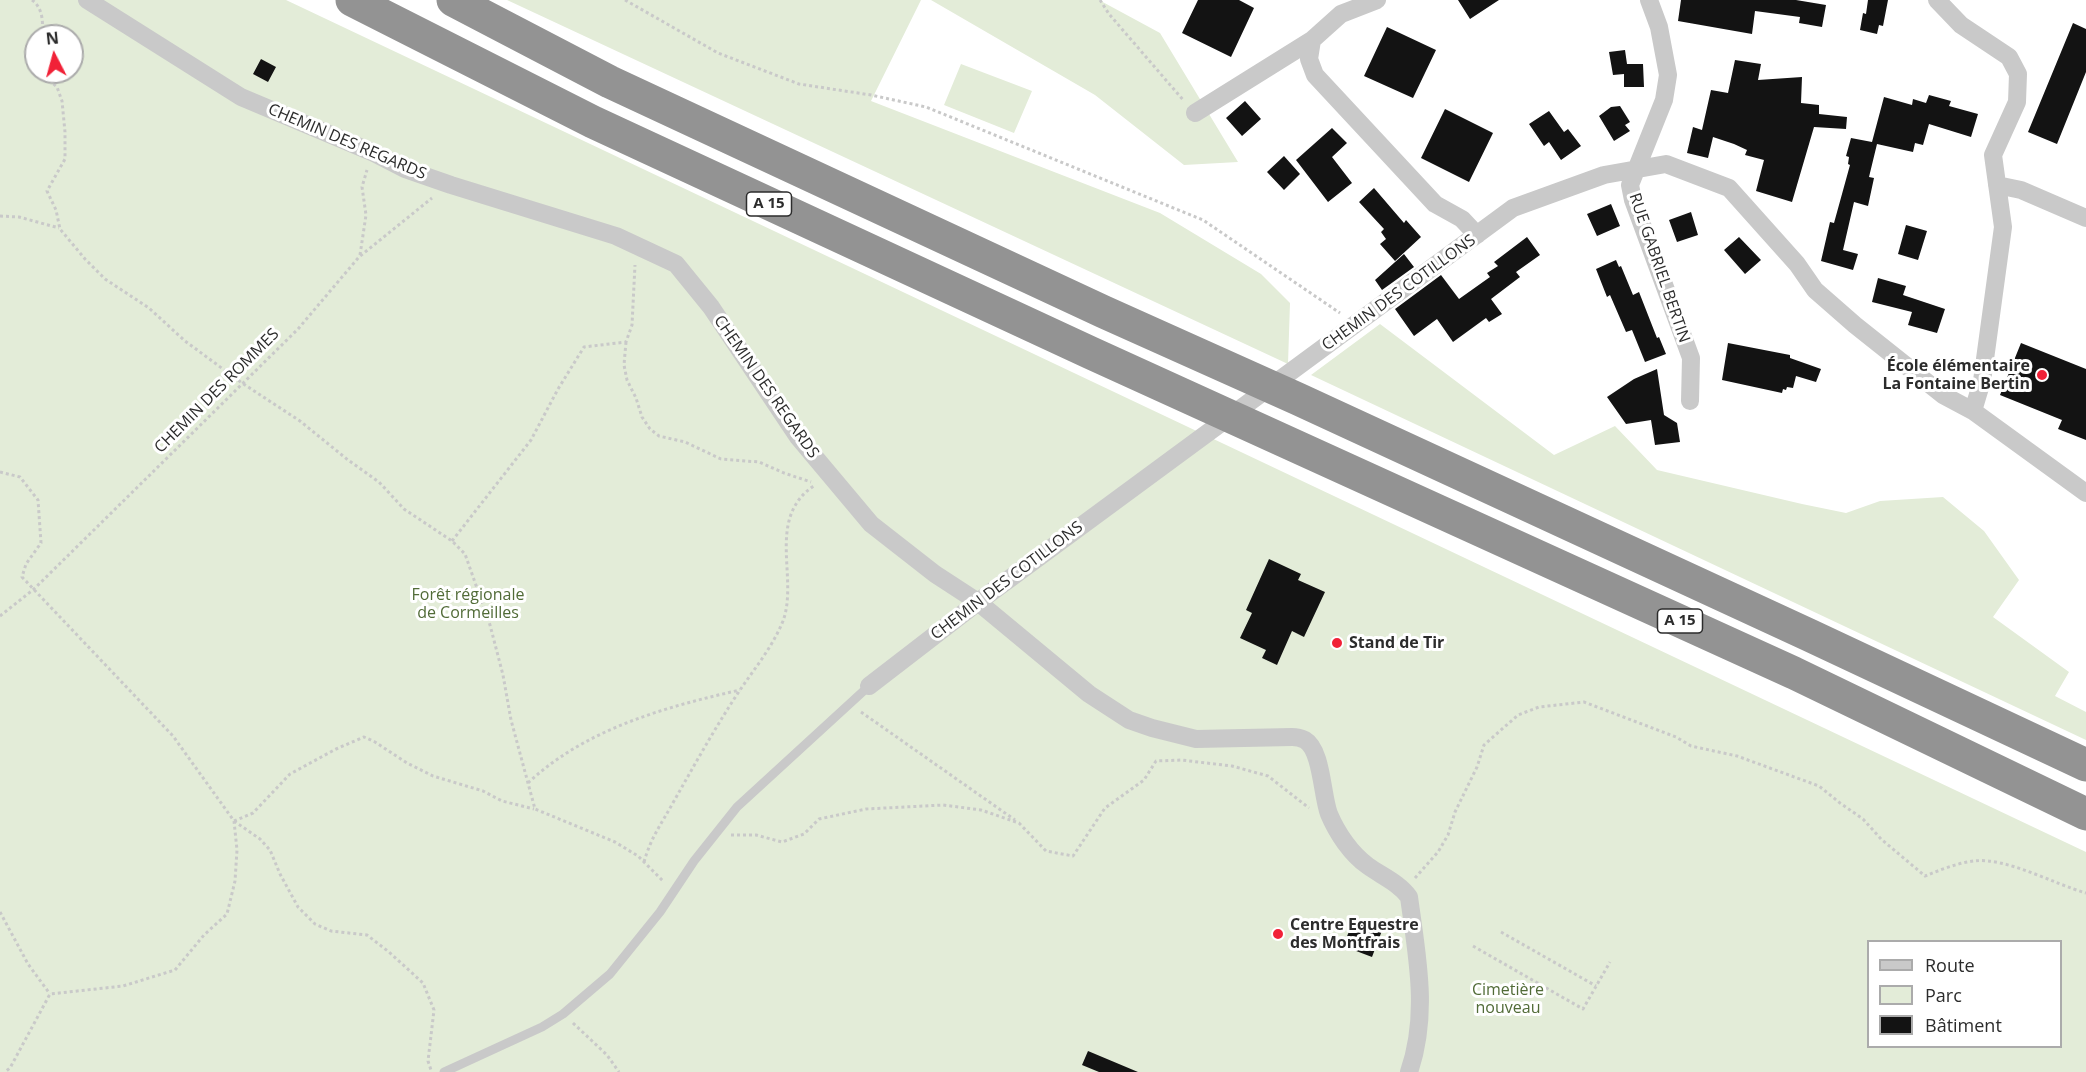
<!DOCTYPE html>
<meta charset="utf-8">
<style>
body{margin:0}
#map{position:relative;width:2086px;height:1072px;overflow:hidden;background:#fff;font-family:"Open Sans",sans-serif}
canvas{display:block}
.legend{position:absolute;left:1867px;top:940px;width:195px;height:108px;box-sizing:border-box;background:#fff;border:2px solid #ababab;margin:0;padding:8px 10px;list-style:none;font-size:18px;color:#2c2c2c}
.legend li{display:flex;align-items:center;gap:12px;height:30px}
.legend b{width:30px;border:2px solid #ababab}
.north{position:absolute;left:24px;top:24px;width:60px;height:60px;box-sizing:border-box;background:#fff;border:2px solid #ababab;border-radius:50%;rotate:354deg;font-size:16px;font-weight:700;line-height:24px;text-align:center;color:#2c2c2c}
.north::after{content:'';display:block;margin:auto;width:21px;height:27px;background:#f12137;clip-path:polygon(50% 0,100% 100%,50% 72%,0 100%)}
</style>
<div id="map">
<canvas width="2086" height="1072"></canvas>
<ul class="legend">
<li><b style="height:8px;background:#c9c9c9"></b>Route</li>
<li><b style="height:16px;background:#e3ecd8"></b>Parc</li>
<li><b style="height:16px;background:#131313"></b>Bâtiment</li>
</ul>
<div class="north">N</div>
</div>
<script>
const ctx = document.querySelector('canvas').getContext('2d');
ctx.lineJoin = 'round';
function fill(path, color) { ctx.fillStyle = color; ctx.fill(path, 'evenodd'); }
function stroke(path, color, width, dash) { ctx.strokeStyle = color; ctx.lineWidth = width; ctx.lineCap = dash ? 'butt' : 'round'; ctx.setLineDash(dash || []); ctx.stroke(path); }
function drawText(font, color, halo, rows, align = 'center') {
  ctx.font = font + ' "Open Sans",sans-serif'; ctx.lineWidth = 6; ctx.setLineDash([]); ctx.textBaseline = 'middle'; ctx.strokeStyle = halo; ctx.fillStyle = color; for (const [text, x, y, turn = 0] of rows) {
    ctx.save(); ctx.translate(x, y); ctx.rotate((+turn || 0) * Math.PI / 180); ctx.textAlign = isNaN(turn) ? turn : align; if (halo) ctx.strokeText(text, 0, 0); ctx.fillText(text, 0, 0); ctx.restore();
  }
}
const green = new Path2D(`
 M0,0H286L2086,852V1072H0ZM36,36H72V72H36ZM1868,942H2060V1046H1868Z
 M507,0H921L871,101L1160,213L1261,274L1290,303L1288,364Z
 M931,0H1099L1160,33L1238,162L1184,165L1095,95Z
 M961,64L1032,91L1014,133L944,105Z
 M1380,324L1554,455L1615,426L1657,470L1802,504L1846,513L1880,501L1943,497L1984,531L2019,580L1993,617L2069,672L2055,696L2086,712V740L1311,375Z`);
const building = new Path2D(`
 M1198,0H1239L1254,8L1231,57L1182,33Z
 M1458,0H1499L1470,19Z
 M1681,0H1796L1826,5L1822,27L1799,23L1800,17L1755,11L1752,34L1678,21Z
 M1868,0H1888L1883,26L1879,25L1877,34L1860,30L1863,13L1866,14Z
 M2073,23L2086,29V72L2057,144L2028,132Z
 M1387,27L1436,50L1413,98L1364,76Z
 M1625,50L1627,64H1643L1644,87H1624V74L1613,75L1609,52Z
 M261,59L276,67L268,82L253,74Z
 M1735,60L1761,64L1758,80L1802,77L1801,103L1819,105V114L1847,117L1846,129L1814,127L1792,202L1756,191L1764,160L1745,155L1747,150L1734,144L1713,137L1708,158L1687,153L1693,127L1702,130L1711,90L1728,93Z
 M1929,95L1951,101L1949,106L1978,114L1971,137L1929,124L1923,145L1915,143L1913,152L1877,144L1869,177L1874,178L1868,206L1854,202L1843,250L1858,254L1853,270L1821,261L1830,222L1834,223L1850,165L1848,164L1849,157L1846,156L1851,138L1872,142L1884,97L1912,105L1913,99L1926,103Z
 M1245,101L1261,119L1242,136L1226,118Z
 M1620,106L1630,122L1625,125L1630,131L1614,141L1599,116L1611,107Z
 M1445,109L1493,133L1469,182L1421,158Z
 M1549,111L1564,132L1568,129L1581,146L1561,160L1549,142L1544,146L1529,124Z
 M1332,128L1347,143L1332,157L1352,183L1328,202L1296,160Z
 M1284,156L1300,174L1284,190L1267,172Z
 M1374,188L1404,223L1406,220L1421,237L1395,261L1380,244L1386,239L1381,232L1384,229L1359,202Z
 M1611,204L1620,226L1597,236L1587,214Z
 M1691,212L1698,235L1677,242L1669,220Z
 M1906,225L1927,231L1918,260L1898,254Z
 M1527,237L1540,255L1516,272L1520,277L1491,299L1502,314L1489,322L1486,318L1453,342L1437,319L1414,336L1395,309L1441,275L1459,299L1490,277L1487,273L1498,266L1494,262Z
 M1739,237L1761,260L1745,274L1724,250Z
 M1404,254L1414,267L1382,290L1375,280Z
 M1616,260L1619,267L1621,266L1633,295L1639,292L1657,338L1659,337L1666,354L1645,362L1632,330L1626,332L1610,295L1607,297L1596,269Z
 M1878,278L1906,286L1903,295L1945,309L1937,333L1908,325L1912,312L1872,302Z
 M1728,343L1790,355V358L1821,369L1816,382L1796,376L1793,388L1787,387L1786,390L1783,389L1782,393L1722,380Z
 M2021,343L2086,369V440L2058,429L2062,420L2000,395Z
 M1657,369L1664,415L1677,423L1680,442L1655,445L1651,420L1626,424L1607,397L1634,379Z
 M1269,559L1301,574L1298,580L1325,592L1304,637L1292,631L1277,665L1262,658L1266,650L1240,638L1252,613L1246,610Z
 M1355,917L1383,928L1372,957L1343,946Z
 M1088,1051L1138,1072H1099L1082,1065Z`);
const path = new Path2D(`
 M32,0C43,8 44,24 41,36
 M625,0L718,53L799,84L871,95L926,107L1203,220L1340,313
 M1100,0L1109,14L1184,101
 M40,72L57,87L62,101L65,132V159L47,191L56,210L60,229L85,259L105,279L149,308L185,341L242,383L300,421L348,460L379,482L404,509L452,541L465,554L490,625L503,675L511,720L535,809L615,842L638,856L664,882
 M0,216L19,217L59,228
 M360,255L366,215L362,187L367,170
 M626,342L624,365L627,380L636,398L642,417L650,429L659,436L685,442L721,459L759,462L784,473L811,482
 M0,472L20,477L38,500L41,543L26,564L22,577L173,736L234,821L237,850L235,881L227,914L204,935L175,970L123,986L50,994L10,1068L5,1072
 M452,541L531,440L558,389L584,347L626,342L632,325L635,265
 M0,616L34,589L298,329L359,257L432,198
 M861,712L1015,820
 M528,783C585,729 665,707 740,690
 M234,821L260,839L270,850L280,874L298,907L315,924L331,931L367,935L389,952L423,983L434,1010L428,1061L431,1070
 M234,821L253,813L290,774L336,749L364,737L375,742L407,763L433,776L483,791L502,801L534,809
 M731,835H756L782,842L804,834L819,819L866,809L943,805L981,810L1019,823L1046,851L1073,856L1105,808L1144,780L1156,761L1181,760L1232,766L1268,776L1309,808
 M644,862C651,837 662,823 674,801C695,764 716,726 740,690C755,668 773,646 783,621C799,577 765,518 815,485
 M1415,878L1438,852L1448,835L1455,812L1477,767L1484,745L1518,715L1539,707L1584,702L1676,737L1691,746L1737,756L1819,786L1840,803L1863,819L1881,839L1925,876C1940,870 1957,863 1974,861C2006,857 2054,884 2086,893
 M0,912L28,964L50,994
 M1501,932L1596,986
 M1473,946L1583,1009L1610,962
 M573,1023L607,1055L619,1072`);
const lane = new Path2D(`
 M444,1072L542,1027L563,1014L610,974L660,912L694,861L737,807L869,686`);
const street = new Path2D(`
 M87,0L241,97L374,153L405,169L451,185L616,236L676,264L711,307L798,437L871,524L935,574L978,602L1089,694L1129,720L1152,728L1196,739L1292,737C1296,737 1301,738 1305,740C1322,750 1322,796 1329,814C1337,833 1351,854 1368,866C1382,876 1399,883 1409,897C1417,956 1429,1014 1409,1072
 M1649,0L1659,27L1668,75L1664,100L1630,185L1633,200L1691,358L1690,401
 M1937,0L1961,25L2009,57L2018,74L2017,102L1993,155L2003,227L1982,381L1973,411
 M1312,40L1309,59L1315,75L1435,204L1462,219L1477,235
 M1195,113L1312,40L1341,14L1377,0
 M1997,185L2021,190L2086,218
 M869,686L978,602L1513,208L1604,175L1666,164L1729,188L1797,264L1815,290L1855,325L1943,395L1973,411L2086,493`);
const highway = new Path2D(`
 M352,0L593,122L1091,353L1794,673L2086,814
 M453,0L610,82L1104,312L1298,399L1809,635L2086,765`);
const markers = [
 [2042,375,6,"#f12137"],
 [1337,643,6,"#f12137"],
 [1278,934,6,"#f12137"]
];
const shields = [
 [769,204,45],
 [1680,621,45]
];
const shieldNames = [
 ["A 15",769,204],
 ["A 15",1680,621]
];
const streetNames = [
 ["CHEMIN DES REGARDS",347,142,23],
 ["RUE GABRIEL BERTIN",1659,268,71],
 ["CHEMIN DES COTILLONS",1399,293,-36],
 ["CHEMIN DES REGARDS",766,387,55],
 ["CHEMIN DES ROMMES",217,391,-45],
 ["CHEMIN DES COTILLONS",1007,581,-37]
];
const poiNames = [
 ["École élémentaire",2030,366,"right"],
 ["La Fontaine Bertin",2030,384,"right"],
 ["Stand de Tir",1349,643],
 ["Centre Equestre",1290,925],
 ["des Montfrais",1290,943]
];
const parkNames = [
 ["Forêt régionale",468,595],
 ["de Cormeilles",468,613],
 ["Cimetière",1508,990],
 ["nouveau",1508,1008]
];
fill(green, '#e3ecd8');
fill(building, '#131313');
stroke(path, '#c9c9c9', 3, [3, 3]);
stroke(lane, '#c9c9c9', 9);
stroke(street, '#c9c9c9', 18);
stroke(highway, '#939393', 33);
for (const [x, y, r, color] of markers) { const dot = new Path2D(); dot.arc(x, y, r, 0, 2 * Math.PI); ctx.fillStyle = color; ctx.fill(dot); stroke(dot, '#fff', 2); }
for (const [x, y, w] of shields) { const box = new Path2D(); box.roundRect(x - w / 2, y - 12, w, 24, 4.5); ctx.fillStyle = '#fff'; ctx.fill(box); stroke(box, '#2c2c2c', 1.5); }
drawText('bold 15px', '#2c2c2c', null, shieldNames);
drawText('16px', '#2c2c2c', '#fff', streetNames);
drawText('bold 16px', '#2c2c2c', '#fff', poiNames, 'left');
drawText('16px', '#516b37', '#fff', parkNames);
</script>
